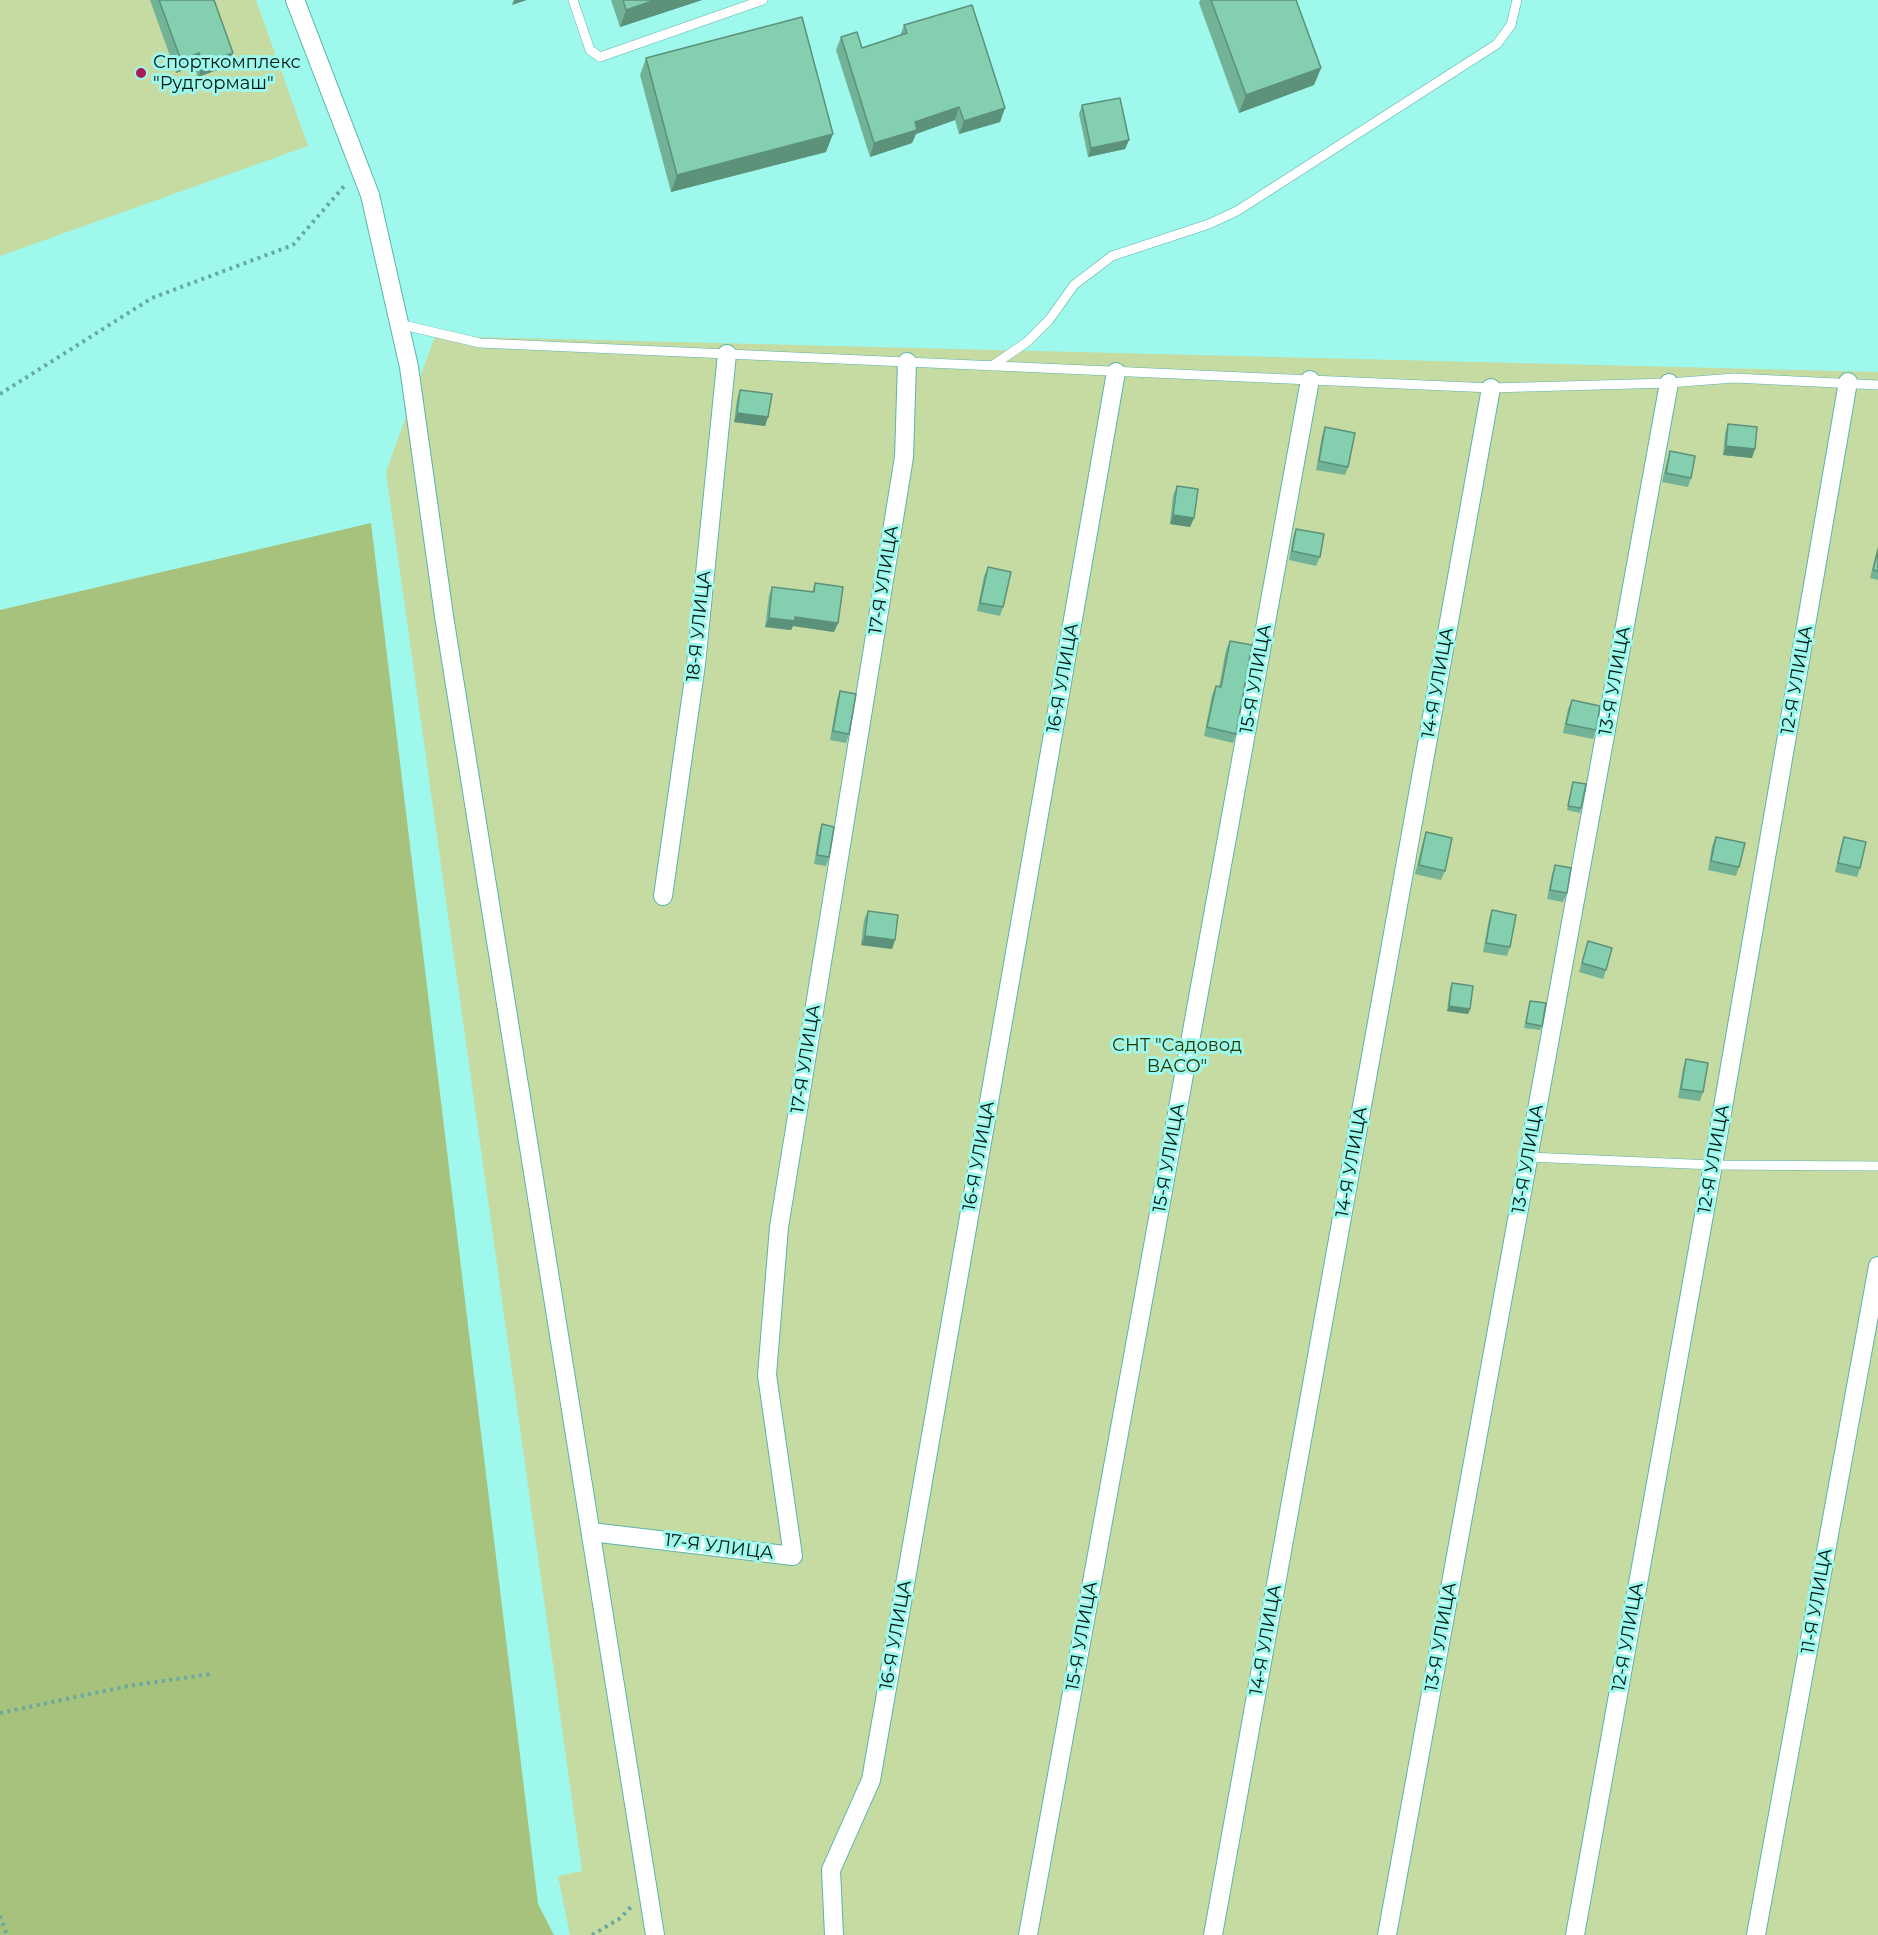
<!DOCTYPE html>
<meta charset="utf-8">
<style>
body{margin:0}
canvas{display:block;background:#9ef8ec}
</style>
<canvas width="1878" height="1935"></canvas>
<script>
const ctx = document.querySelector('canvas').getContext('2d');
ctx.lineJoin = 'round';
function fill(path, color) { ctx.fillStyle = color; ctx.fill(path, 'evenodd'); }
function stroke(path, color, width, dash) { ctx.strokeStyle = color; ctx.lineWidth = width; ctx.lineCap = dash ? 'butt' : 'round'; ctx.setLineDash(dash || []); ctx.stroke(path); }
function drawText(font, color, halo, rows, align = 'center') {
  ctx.font = font + ' Montserrat,sans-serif'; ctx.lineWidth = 6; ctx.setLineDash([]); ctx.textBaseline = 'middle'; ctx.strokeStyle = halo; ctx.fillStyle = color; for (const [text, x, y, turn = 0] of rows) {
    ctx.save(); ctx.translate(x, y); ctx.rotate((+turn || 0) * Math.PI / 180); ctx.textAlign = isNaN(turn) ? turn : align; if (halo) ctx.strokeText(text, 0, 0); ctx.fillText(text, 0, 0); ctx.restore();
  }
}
const green = new Path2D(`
 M0,0H256L308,146L0,256Z
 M435,336L1878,372V1935H570L558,1876L582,1871L386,472Z`);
const forest = new Path2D(`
 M371,523L538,1904L554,1935H0V610Z`);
const path = new Path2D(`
 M0,394L152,298L293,245L346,184
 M0,1713L128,1686L211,1674
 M0,1916L7,1935
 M592,1935L619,1919L631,1907`);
const lane = new Path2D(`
 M573,0L590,50L600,57L763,0
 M399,324L480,343L1491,388L1669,383L1734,378L1878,385
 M992,366L1027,342L1049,320L1074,285L1112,256L1209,224L1237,211L1497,44L1511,25L1517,0
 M1528,1157L1713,1165L1878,1166`);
const street = new Path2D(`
 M295,0L370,195L409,367L444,616L655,1935
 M663,896L696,664L727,354
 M591,1532L793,1556L767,1375L779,1227L904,457L907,362
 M834,1935L831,1870L871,1780L1116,372
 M1028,1935L1310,380
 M1213,1935L1491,388
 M1387,1935L1669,383
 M1575,1935L1713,1165L1848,382
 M1756,1935L1878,1266`);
const wall = new Path2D(`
 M150,0H214L228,66L198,77L194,66L176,73Z
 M611,0H702L620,27Z
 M1200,0H1296L1321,68L1314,85L1239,113L1199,3Z
 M904,25L1005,108L1000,122L959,134L955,120L916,134L912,143L870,157L836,50L841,37L862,48L900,36Z
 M646,58L826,152L671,192L640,75Z
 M1082,105L1129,140L1125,149L1088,157L1079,114Z
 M740,390L768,417L765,426L734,422L737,399Z
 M1728,424L1752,458L1723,455L1725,433Z
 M1325,427L1348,467L1345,475L1316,470L1322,436Z
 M1670,451L1691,478L1688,487L1662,482L1667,460Z
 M1177,486L1194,518L1190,527L1170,524L1173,495Z
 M1296,529L1320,557L1316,566L1289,560L1293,538Z
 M1878,546V580L1870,578Z
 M988,567L1003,607L1000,616L977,611L984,576Z
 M815,583L838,623L834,632L793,626L791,630L765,627L769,596L772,587L812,592Z
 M1230,641L1236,734L1233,743L1204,736L1212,695L1216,686L1219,687L1226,650Z
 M840,691L849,734L846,743L830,740L837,700Z
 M1572,700L1596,730L1593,739L1563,733L1568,709Z
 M1573,782L1581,808L1580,813L1567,810Z
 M822,824L829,857L826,866L814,864L819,833Z
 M1426,832L1445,871L1441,880L1415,874L1423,841Z
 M1716,837L1739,867L1736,876L1708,870L1712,846Z
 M1844,837L1860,868L1857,877L1835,872L1841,846Z
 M1555,865L1567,893L1563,902L1547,899L1552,874Z
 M1492,910L1510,947L1507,956L1483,952L1489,919Z
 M868,911L895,940L892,949L861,945L864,920Z
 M1588,941L1606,970L1603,979L1579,972Z
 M1452,983L1470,1009L1468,1014L1447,1011L1450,988Z
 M1530,1001L1542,1026L1540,1030L1524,1028Z
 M1686,1059L1703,1092L1700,1101L1678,1098L1683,1068Z`);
const shadedWall = new Path2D(`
 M514,0H527L512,5Z
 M655,0H702L620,27L626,10Z
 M199,53L194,66L176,73L181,60Z
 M233,53L228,66L198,77L203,63Z
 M1321,68L1314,85L1239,113L1246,95Z
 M959,107L955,120L916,134L912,143L870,157L874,143L915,122Z
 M1005,108L1000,122L959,134L964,121Z
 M833,134L826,152L671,192L677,175Z
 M1129,140L1125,149L1088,157L1091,148Z
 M737,413L768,417L765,426L734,422Z
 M1726,446L1755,449L1752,458L1723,455Z
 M1173,515L1194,518L1190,527L1170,524Z
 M795,617L838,623L834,632L793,626L791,630L765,627L769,618Z
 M865,936L895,940L892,949L861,945Z
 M1449,1006L1470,1009L1468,1014L1447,1011Z`);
const building = new Path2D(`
 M159,0H214L233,53L203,63L199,53L181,60Z
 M623,0H655L626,10Z
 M1211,0H1296L1321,68L1246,95Z
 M972,5L1005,108L964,121L959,107L915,122L917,130L874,143L841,37L857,32L862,48L907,33L904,25Z
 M802,17L833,134L677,175L646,58Z
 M1120,98L1129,140L1091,148L1082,105Z
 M740,390L772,394L768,417L737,413Z
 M1728,424L1757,427L1755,449L1726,446Z
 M1325,427L1355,433L1348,467L1319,461Z
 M1670,451L1695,456L1691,478L1666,473Z
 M1177,486L1198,489L1194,518L1173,515Z
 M1296,529L1324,534L1320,557L1292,551Z
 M1878,550V571L1873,570Z
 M988,567L1011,572L1003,607L980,603Z
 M815,583L843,587L838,623L795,617V621L769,618L772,587L814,592Z
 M1230,641L1252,645L1236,734L1207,727L1216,686L1221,687Z
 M840,691L856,694L849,734L833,731Z
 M1572,700L1600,706L1596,730L1566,724Z
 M1573,782L1586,784L1581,808L1568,806Z
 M822,824L834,827L829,857L817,855Z
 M1426,832L1452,838L1445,871L1419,865Z
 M1716,837L1745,843L1739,867L1711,861Z
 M1844,837L1866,842L1860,868L1838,863Z
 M1555,865L1571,868L1567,893L1550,890Z
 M1492,910L1516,915L1510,947L1486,943Z
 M868,911L898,915L895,940L865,936Z
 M1588,941L1612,948L1606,970L1582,963Z
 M1452,983L1473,986L1470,1009L1449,1006Z
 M1530,1001L1546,1003L1542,1026L1526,1023Z
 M1686,1059L1708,1063L1703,1092L1681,1089Z`);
const markers = [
 [141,73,6,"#aa1951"]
];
const poiNames = [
 ["Спорткомплекс",153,63],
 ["\"Рудгормаш\"",153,84]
];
const streetNames = [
 ["17-Я УЛИЦА",884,580,-81],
 ["18-Я УЛИЦА",699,626,-84],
 ["16-Я УЛИЦА",1063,678,-80],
 ["15-Я УЛИЦА",1256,679,-80],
 ["12-Я УЛИЦА",1797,680,-80],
 ["13-Я УЛИЦА",1615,681,-80],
 ["14-Я УЛИЦА",1438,683,-80],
 ["17-Я УЛИЦА",806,1059,-81],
 ["16-Я УЛИЦА",979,1156,-80],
 ["15-Я УЛИЦА",1169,1158,-80],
 ["13-Я УЛИЦА",1528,1159,-80],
 ["12-Я УЛИЦА",1714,1159,-80],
 ["14-Я УЛИЦА",1352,1162,-80],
 ["17-Я УЛИЦА",719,1547,7],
 ["11-Я УЛИЦА",1817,1601,-80],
 ["16-Я УЛИЦА",896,1635,-80],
 ["15-Я УЛИЦА",1082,1636,-80],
 ["13-Я УЛИЦА",1441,1637,-80],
 ["12-Я УЛИЦА",1628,1637,-80],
 ["14-Я УЛИЦА",1266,1640,-80]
];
const parkNames = [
 ["СНТ \"Садовод",1177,1046],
 ["ВАСО\"",1177,1067]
];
fill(green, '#c5dba2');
fill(forest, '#a7c27c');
stroke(lane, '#5ab4a9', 10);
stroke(street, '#5ab4a9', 20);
stroke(path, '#67a9a0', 4, [3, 4.5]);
stroke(lane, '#fff', 9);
stroke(street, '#fff', 18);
fill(wall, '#72b296');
fill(shadedWall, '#5c917a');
fill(building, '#84cfaf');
stroke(building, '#5c917a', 1.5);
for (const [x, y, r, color] of markers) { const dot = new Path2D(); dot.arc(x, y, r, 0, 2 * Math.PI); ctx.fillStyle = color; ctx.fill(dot); stroke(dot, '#9ef8ec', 2); }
drawText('18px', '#001512', '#9ef8ec', poiNames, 'left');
drawText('18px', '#001512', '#9ef8ec', streetNames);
drawText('18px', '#263600', '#9ef8ec', parkNames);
</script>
